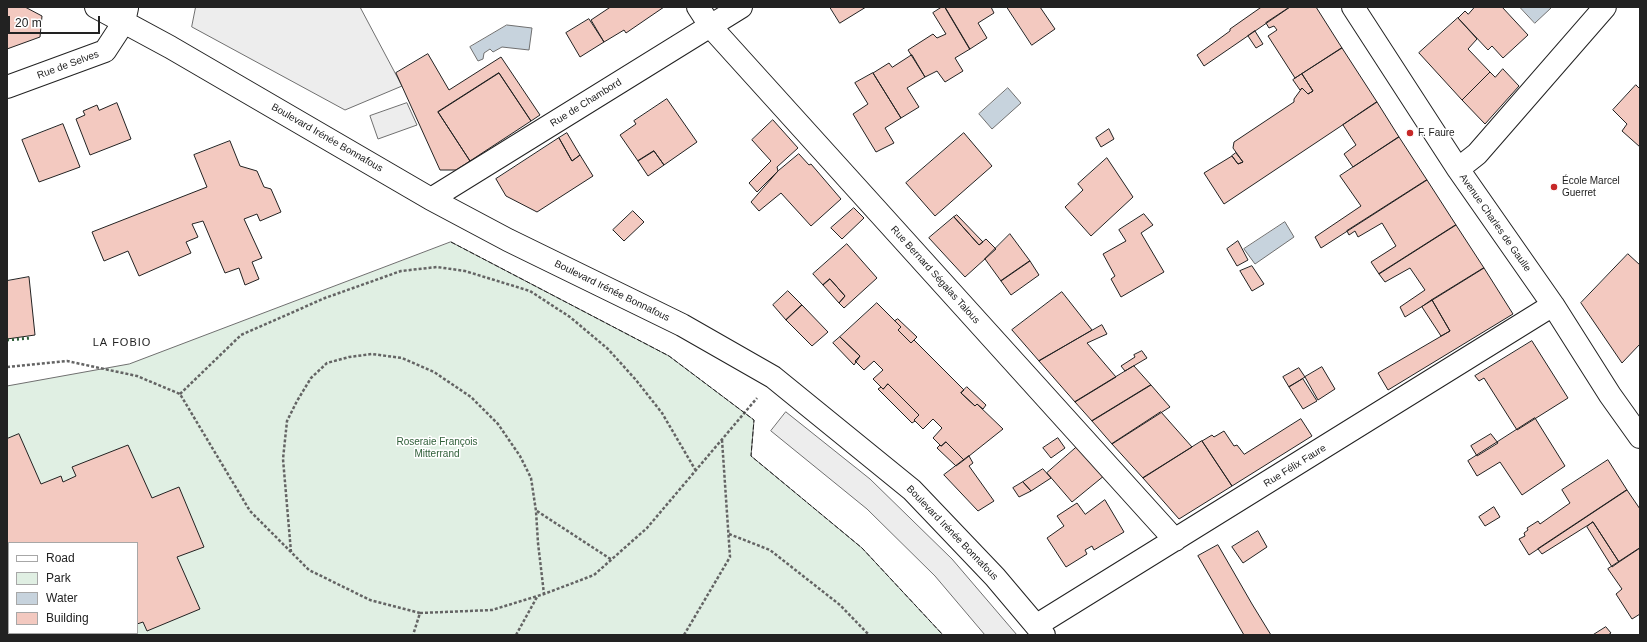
<!DOCTYPE html>
<meta charset="utf-8">
<style>
body{margin:0}
#map{position:relative;width:1647px;height:642px;overflow:hidden;background:#fff;font-family:Arial,sans-serif}
canvas{display:block}
.frame{position:absolute;inset:0;border:8px solid #222;pointer-events:none}
.legend{position:absolute;left:8px;top:542px;width:130px;height:92px;box-sizing:border-box;background:#fff;border:1px solid #a7a7a7;margin:0;padding:5px 7px;list-style:none;font-size:12px;color:#222}
.legend li{display:flex;align-items:center;gap:8px;height:20px}
.legend b{width:20px;border:1px solid #a7a7a7}
.scale{position:absolute;left:8px;top:16px;width:92px;height:18px;box-sizing:border-box;border:2px solid #222;border-top:0;padding-left:5px;font-size:12px;line-height:14px;white-space:nowrap;color:#222;-webkit-text-stroke:3px #fff;paint-order:stroke}
</style>
<div id="map">
<canvas width="1647" height="642"></canvas>
<div class="frame"></div>
<ul class="legend">
<li><b style="height:5px;background:#fff"></b>Road</li>
<li><b style="height:11px;background:#e0efe3"></b>Park</li>
<li><b style="height:11px;background:#c7d3dd"></b>Water</li>
<li><b style="height:11px;background:#f3c9c0"></b>Building</li>
</ul>
<div class="scale">20 m</div>
</div>
<script>
const ctx = document.querySelector('canvas').getContext('2d');
ctx.lineJoin = 'round';
function fill(path, color) { ctx.fillStyle = color; ctx.fill(path, 'evenodd'); }
function stroke(path, color, width, dash) { ctx.strokeStyle = color; ctx.lineWidth = width; ctx.lineCap = dash ? 'butt' : 'round'; ctx.setLineDash(dash || []); ctx.stroke(path); }
function drawText(font, color, halo, rows, align = 'center') {
  ctx.font = font + ' Arial,sans-serif'; ctx.lineWidth = 3; ctx.setLineDash([]); ctx.textBaseline = 'middle'; ctx.strokeStyle = halo; ctx.fillStyle = color; for (const [text, x, y, turn = 0] of rows) {
    ctx.save(); ctx.translate(x, y); ctx.rotate((+turn || 0) * Math.PI / 180); ctx.textAlign = isNaN(turn) ? turn : align; if (halo) ctx.strokeText(text, 0, 0); ctx.fillText(text, 0, 0); ctx.restore();
  }
}
const green = new Path2D(`
 M451,242L669,356L754,420L751,456L862,548L943,635H7V386L129,364ZM9,543H137V633H9Z`);
const parking = new Path2D(`
 M196,7H360L402,86L345,110L192,27Z
 M407,103L417,125L378,139L370,116Z
 M786,412L870,479L952,559L1017,635H985L935,576L867,509L771,431Z`);
const water = new Path2D(`
 M1520,7H1550L1551,8L1535,23Z
 M507,25L532,28L529,50L502,47L493,52L490,49L484,53L483,59L478,61L470,47Z
 M1008,88L1021,103L992,129L979,114Z
 M1285,222L1294,237L1255,264L1244,249Z`);
const building = new Path2D(`
 M7,7H25L42,16L40,37L7,49Z
 M608,7H664L626,33L624,30L604,42L591,20L609,8Z
 M830,7H866L840,23Z
 M942,7H945L970,49L955,58L963,71L945,82L937,71L925,77L908,50L933,34L937,38L946,34L933,13Z
 M945,7H991L994,13L978,23L987,38L970,49Z
 M1007,7H1040L1055,29L1032,45Z
 M1259,7H1290L1204,66L1197,55L1230,31V29L1260,8Z
 M1290,7H1316L1342,48L1295,78L1268,36L1277,30L1274,26L1269,28L1266,23Z
 M1475,7H1502L1528,35L1503,58L1492,46L1488,50L1458,18L1465,11L1468,14Z
 M1458,18L1477,39L1468,49L1490,72L1462,100L1419,53Z
 M589,19L604,42L580,57L566,33Z
 M1255,31L1263,44L1256,48L1248,36Z
 M1342,48L1377,102L1224,204L1204,173L1232,156L1238,164L1243,162L1233,148L1234,142L1294,102V99L1302,88L1308,94L1313,91L1302,74Z
 M428,54L449,90L501,57L540,115L531,121L499,73L438,112L470,161L456,170H440L396,73Z
 M912,55L925,77L907,88L919,107L901,118L873,73L889,63L892,67Z
 M1503,69L1519,86L1485,124L1462,100L1490,72L1495,77Z
 M499,73L531,121L470,161L438,112Z
 M873,73L901,118L885,128L894,143L876,152L853,114L868,104L855,83Z
 M1302,74L1313,91L1308,94L1302,88L1300,90L1293,80Z
 M1636,85L1640,89V147L1622,131L1627,124L1613,110Z
 M667,99L697,142L664,165L654,151L638,161L620,135L636,124L634,121Z
 M1377,102L1399,137L1353,167L1344,154L1356,145L1343,125Z
 M117,103L131,139L90,155L76,119L85,115L83,111L97,105L99,110Z
 M773,120L798,148L777,167L778,171L757,192L749,183L771,161L752,140Z
 M63,124L80,167L39,182L22,140Z
 M1109,129L1114,139L1101,147L1096,138Z
 M567,133L580,155L572,161L559,138Z
 M964,133L992,166L935,216L906,183Z
 M1399,137L1427,180L1321,248L1315,237L1361,206L1340,176Z
 M559,138L572,161L580,155L593,176L537,212L506,196L496,179Z
 M230,141L240,166L257,171L264,187L271,189L281,212L260,221L257,214L244,219L262,258L252,262L259,279L245,285L239,268L225,273L203,221L192,224L198,237L186,242L191,253L139,276L128,251L104,261L92,232L207,187L194,155Z
 M654,151L664,165L648,176L638,161Z
 M1236,153L1243,162L1238,164L1232,156Z
 M799,154L809,165L811,164L841,199L811,226L781,193L759,211L751,202L778,171Z
 M1107,158L1133,197L1091,236L1065,207L1083,190L1078,184Z
 M1427,180L1456,225L1379,274L1371,262L1396,246L1382,223L1358,237L1355,231L1349,235L1347,231Z
 M854,208L864,218L842,239L831,228Z
 M633,211L644,222L624,241L613,230Z
 M1144,214L1153,225L1141,233L1164,272L1121,297L1111,279L1115,276L1103,254L1126,241L1119,230Z
 M957,215L983,242L979,245L954,217Z
 M954,217L979,245L986,239L996,249L965,277L929,238Z
 M1456,225L1484,268L1405,317L1400,307L1425,290L1410,268L1385,282L1379,274Z
 M1010,234L1030,261L1001,281L985,259Z
 M1238,241L1248,260L1237,266L1227,249Z
 M847,244L877,278L844,308L839,303L845,296L830,279L823,285L813,274Z
 M1628,254L1640,265V344L1622,363L1581,303Z
 M1030,261L1039,275L1011,295L1001,281Z
 M1252,266L1264,284L1252,291L1240,271Z
 M1484,268L1513,314L1388,390L1378,373L1450,331L1432,300Z
 M29,277L35,335L7,339V281Z
 M830,279L845,296L839,303L823,285Z
 M788,291L802,305L786,320L773,305Z
 M1062,292L1092,330L1039,361L1012,330Z
 M1432,300L1450,331L1441,336L1422,307Z
 M877,303L901,327L898,330L911,343L914,340L964,390L961,393L975,406L977,404L1003,429L964,460L946,442L941,446L933,438L942,428L933,419L923,429L914,420L919,415L888,384L883,389L873,379L883,370L874,361L864,370L855,361L860,356L840,337Z
 M802,305L828,332L812,346L786,320Z
 M898,319L917,337L911,343L898,330L901,327L895,321Z
 M1102,325L1107,334L1087,343L1116,377L1075,402L1039,361Z
 M840,337L860,356L854,365L833,343Z
 M1532,341L1568,398L1517,430L1484,378L1479,381L1475,376Z
 M1142,351L1147,358L1125,371L1121,366L1135,357L1134,355Z
 M1134,366L1151,385L1092,421L1075,402Z
 M1322,367L1335,389L1318,400L1305,377Z
 M1299,368L1305,377L1289,387L1283,377Z
 M1303,379L1317,401L1303,409L1289,387Z
 M888,384L919,415L914,420L915,421L912,423L878,389L881,387L883,389Z
 M1151,385L1170,407L1112,444L1092,421Z
 M967,387L986,405L983,409L977,404L975,406L961,393Z
 M1161,412L1192,447L1143,478L1112,444Z
 M1535,418L1565,466L1522,495L1500,462L1477,476L1468,461Z
 M1301,419L1312,436L1232,486L1202,441L1212,435L1214,437L1224,431L1234,446L1237,445L1244,454Z
 M19,434L41,484L61,476L63,482L76,476L72,467L128,445L152,498L179,487L204,547L177,557L200,609L147,631L143,622L137,624V543H9V591L7,592V439Z
 M1491,434L1498,443L1477,456L1471,446Z
 M1058,438L1065,448L1051,458L1043,448Z
 M1202,441L1232,486L1179,519L1143,478Z
 M946,442L964,460L956,466L937,448L940,445L941,446Z
 M1078,446L1105,475L1072,502L1047,473Z
 M969,456L973,463L969,466L994,501L978,511L944,475Z
 M1608,460L1627,490L1529,555L1519,539L1525,536L1524,533L1528,530L1527,528L1538,521L1540,524L1570,503L1562,490Z
 M1043,469L1051,478L1031,491L1023,482Z
 M1023,482L1031,491L1019,497L1013,488Z
 M1627,490L1640,509V548L1619,562L1593,522L1542,554L1538,549Z
 M1105,500L1124,532L1094,550L1092,546L1085,550L1087,554L1066,567L1047,538L1064,526L1057,516L1077,503L1085,514Z
 M1494,507L1500,517L1485,526L1479,517Z
 M1593,522L1619,562L1612,567L1587,527Z
 M1258,531L1267,547L1243,563L1232,547Z
 M1218,545L1252,604L1271,635H1244L1198,556Z
 M1640,548V614L1632,619L1616,594L1622,589L1608,569Z
 M1606,627L1611,633L1608,635H1593Z
 M48,633H117L112,635H49Z`);
const path = new Path2D(`
 M7,367L67,361L137,376L180,394L250,511L309,570L370,600L420,613L413,635
 M180,394L241,335L325,298L401,271L437,267L465,271L530,291L570,317L608,349L636,380L662,413L696,471
 M537,511L612,560
 M729,534L770,550L840,605L869,635
 M291,552L283,459L287,421L297,401L311,378L327,363L349,357L372,354L402,358L434,372L471,397L498,424L520,456L531,478L536,511L538,543L544,594
 M420,613L492,610L544,594L594,575L647,528L757,398
 M29,633V635
 M516,635L537,597
 M684,635L730,557L722,440`);
const minor = new Path2D(`
 M96,7L170,47L431,199L508,240L682,325L773,377L912,490L995,577L1044,635
 M698,7L711,27L1175,540
 M1353,7L1458,169L1553,305L1610,395L1640,437
 M7,87L105,51L124,22L127,8
 M1458,169L1477,154L1605,7
 M431,199L741,7
 M1037,625L1553,305`);
const hedge = new Path2D(`
 M7,340L31,338`);
const fence = new Path2D(`
 M451,242L669,356L754,420L751,456L862,548L943,635`);
const markers = [
 [1410,133,4,"#c62828"],
 [1554,187,4,"#c62828"]
];
const streetNames = [
 ["Rue de Selves",68,65,-20],
 ["Rue de Chambord",586,103,-32],
 ["Boulevard Irénée Bonnafous",327,138,30],
 ["Avenue Charles de Gaulle",1495,223,55],
 ["Rue Bernard Ségalas Talous",935,275,48],
 ["Boulevard Irénée Bonnafous",612,291,26],
 ["Rue Félix Faure",1295,466,-32],
 ["Boulevard Irénée Bonnafous",952,533,46]
];
const poiNames = [
 ["F. Faure",1418,133],
 ["École Marcel",1562,181],
 ["Guerret",1562,193]
];
const parkNames = [
 ["Roseraie François",437,442],
 ["Mitterrand",437,454]
];
const neighbourhoodNames = [
 ["LA FOBIO",122,343]
];
fill(green, '#e0efe3');
stroke(green, '#6f6f6f', 1);
fill(parking, '#ededed');
stroke(parking, '#6f6f6f', 1);
fill(water, '#c7d3dd');
stroke(water, '#6f6f6f', 1);
fill(building, '#f3c9c0');
stroke(building, '#222', 1);
stroke(minor, '#222', 24);
stroke(path, '#646464', 2.5, [3, 2]);
stroke(minor, '#fff', 22);
stroke(hedge, '#2f5e38', 3, [2, 3]);
stroke(fence, '#222', 1, [5, 2]);
for (const [x, y, r, color] of markers) { const dot = new Path2D(); dot.arc(x, y, r, 0, 2 * Math.PI); ctx.fillStyle = color; ctx.fill(dot); stroke(dot, '#fff', 1.5); }
drawText('10px', '#222', '#fff', streetNames);
drawText('10px', '#222', '#fff', poiNames, 'left');
drawText('10px', '#2f5e38', '#fff', parkNames);
ctx.letterSpacing = '1px';
drawText('11px', '#222', '#fff', neighbourhoodNames);
ctx.letterSpacing = '0px';
</script>
